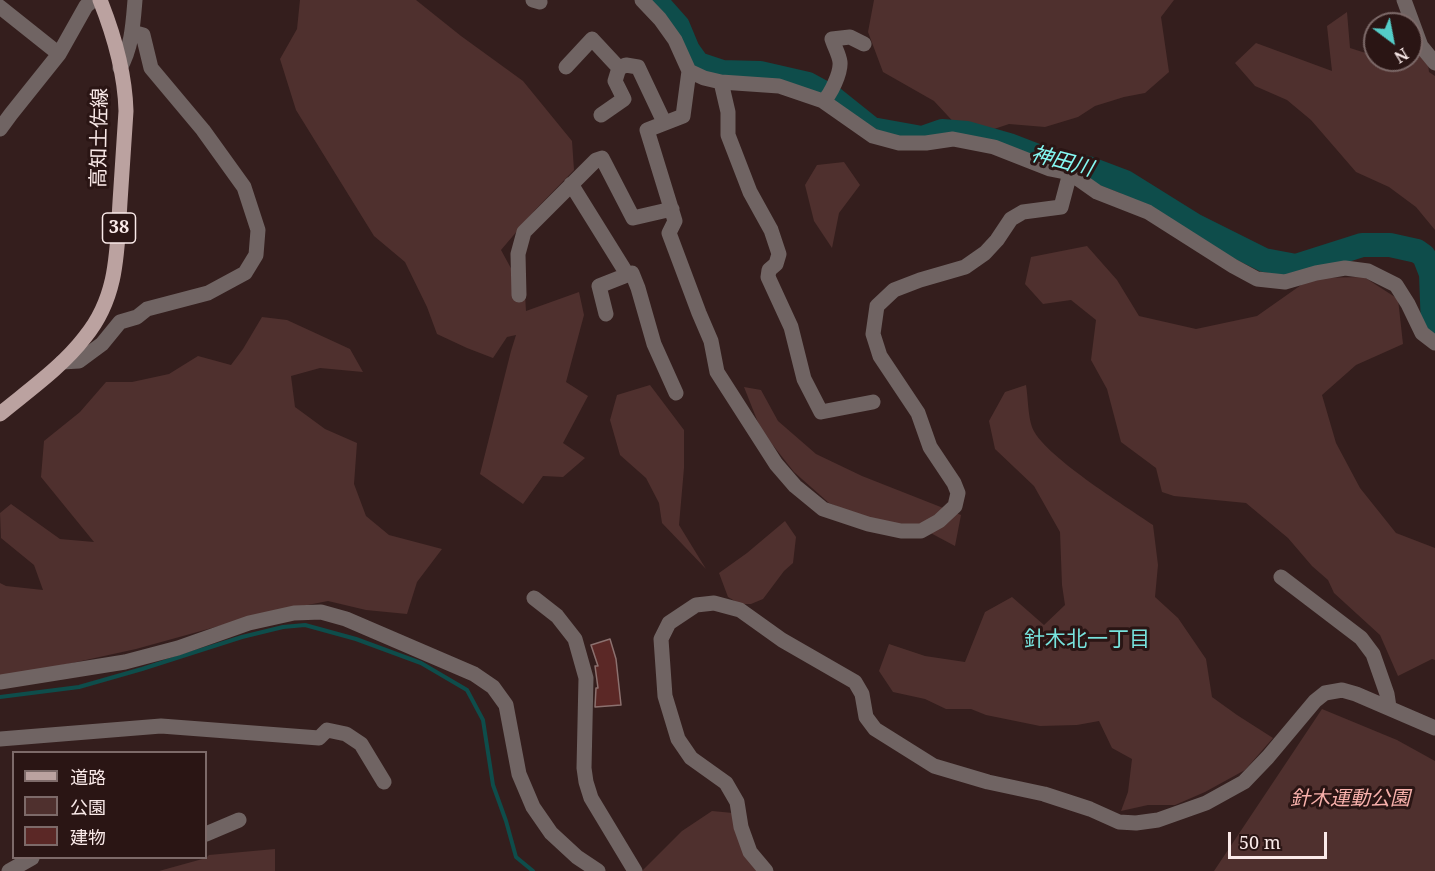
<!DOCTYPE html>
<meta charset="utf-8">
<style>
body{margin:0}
#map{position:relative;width:1435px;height:871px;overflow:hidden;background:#341e1d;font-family:"Noto Serif","Noto Sans JP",serif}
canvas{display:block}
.legend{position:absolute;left:12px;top:751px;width:195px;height:108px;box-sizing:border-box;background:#2a1514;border:2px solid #7d6a69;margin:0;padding:8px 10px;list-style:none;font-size:18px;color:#faeae9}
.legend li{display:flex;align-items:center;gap:12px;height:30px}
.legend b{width:30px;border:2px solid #7d6a69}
.north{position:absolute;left:1363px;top:12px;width:60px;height:60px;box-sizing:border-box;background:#2a1514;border:2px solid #7d6a69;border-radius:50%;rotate:148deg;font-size:16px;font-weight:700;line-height:24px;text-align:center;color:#faeae9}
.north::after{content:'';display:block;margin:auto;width:21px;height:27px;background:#54cdc8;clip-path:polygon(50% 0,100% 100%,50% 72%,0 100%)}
.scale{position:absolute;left:1228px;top:832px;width:99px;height:27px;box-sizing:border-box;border:3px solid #faeae9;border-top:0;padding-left:8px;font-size:18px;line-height:21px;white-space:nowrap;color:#faeae9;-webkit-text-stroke:4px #2a1514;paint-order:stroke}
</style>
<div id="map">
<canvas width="1435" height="871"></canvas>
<ul class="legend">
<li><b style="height:8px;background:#bba2a0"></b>道路</li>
<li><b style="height:16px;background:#4f302e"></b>公園</li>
<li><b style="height:16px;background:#5b2826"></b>建物</li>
</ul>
<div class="north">N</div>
<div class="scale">50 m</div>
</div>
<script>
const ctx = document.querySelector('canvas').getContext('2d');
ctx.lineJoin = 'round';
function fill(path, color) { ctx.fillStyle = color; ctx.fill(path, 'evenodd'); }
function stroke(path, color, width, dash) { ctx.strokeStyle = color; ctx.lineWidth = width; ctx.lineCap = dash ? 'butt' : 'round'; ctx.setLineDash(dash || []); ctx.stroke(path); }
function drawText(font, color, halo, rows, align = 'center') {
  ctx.font = font + ' "Noto Serif","Noto Sans JP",serif'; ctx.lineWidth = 6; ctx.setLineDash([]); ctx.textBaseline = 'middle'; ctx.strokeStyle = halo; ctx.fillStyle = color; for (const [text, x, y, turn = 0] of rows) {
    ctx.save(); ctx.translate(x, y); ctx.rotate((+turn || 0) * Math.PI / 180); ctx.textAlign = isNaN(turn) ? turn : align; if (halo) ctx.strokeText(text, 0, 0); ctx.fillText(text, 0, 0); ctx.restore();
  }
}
const green = new Path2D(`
 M300,0H416L461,36L523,81L572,141L574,170L535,210L501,250L525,294L526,311L579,292L584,315L566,382L588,396L563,443L585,458L563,477L543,476L523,504L480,474L511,351L516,335L507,337L493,358L467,348L437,334L427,307L405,262L374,236L296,110L280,59L297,29Z
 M874,0H1174L1161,17L1169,72L1145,93L1124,97L1095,106L1078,117L1045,127L1009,124L994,129L961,130L934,101L883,72L868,32Z
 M1347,12L1350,48L1375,56V60H1411V44L1426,48L1429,72L1435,76V230L1416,207L1389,187L1356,172L1311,120L1287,100L1255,86L1235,63L1256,43L1332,71L1327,26Z
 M844,162L860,185L839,213L832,248L814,221L805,185L817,165Z
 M1087,246L1117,280L1139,316L1196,329L1257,316L1311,278L1364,277L1398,299L1403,344L1356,365L1322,395L1336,443L1360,488L1396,533L1435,548V660L1432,659L1398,676L1380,635L1334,593L1328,580L1312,566L1288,538L1246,503L1174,496L1162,492L1156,468L1121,442L1107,389L1091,360L1096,320L1071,300L1043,304L1025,284L1031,257Z
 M262,317L287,320L350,349L363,372L320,368L291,376L295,407L325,429L357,443L354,484L366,516L389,535L442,549L417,582L407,614L366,610L328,601L277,611L219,626L136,649L63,665L0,677V583L6,586L43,590L34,565L1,538L0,513L11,504L60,539L94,542L41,477L44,441L80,412L106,382H132L169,374L198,356L231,365L243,349Z
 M650,385L684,430V468L679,525L706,569L662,523L659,503L646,478L620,455L610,420L617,395Z
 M1026,385C1028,397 1028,416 1032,427C1041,454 1127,507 1153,525L1158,565L1155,597L1178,618L1206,659L1212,697L1237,715L1273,738L1245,770L1205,792L1175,805H1148L1121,811L1128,792L1132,759L1112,748L1099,721L1077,725L1040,726L986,715L971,709H946L925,699L893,692L879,671L889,644L925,656L965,662L985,612L1012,597L1044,625L1065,605L1062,585L1060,532L1034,486L995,449L989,421L1005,392Z
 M744,387L761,390L778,421L816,454L862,476L961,515L955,546L923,529L870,520L829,503L794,472L761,430Z
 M785,521L796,537L793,563L784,571L763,599L751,604H740L728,597L719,573L747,553Z
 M1322,709L1397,740L1435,761V871H1214Z
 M712,811L733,813L757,871H642L682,831Z
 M275,849V871H159L206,858L209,855Z`);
const stream = new Path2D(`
 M0,697L79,687L142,669L242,637L283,627L305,625L356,639L421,663L467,690L483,720L493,785L506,821L516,857L533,871`);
const river = new Path2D(`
 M655,0L678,26L688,50L698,64L722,72L760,73L808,84L832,97L872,129L922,138L942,131L967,133L1009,145L1053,162L1088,168L1125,182L1194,225L1264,260L1296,266L1362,245H1390L1417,251L1424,256L1431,274L1433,327`);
const building = new Path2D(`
 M610,639L616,659L621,705L595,707L596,688H598L595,666H598L591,645Z`);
const minor = new Path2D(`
 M533,0L540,2
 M642,0L660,19L675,40L689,71L683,116L647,130L675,221L669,233L699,313L711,341L717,372L776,464L795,486L823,509L868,524L901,531H921L939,521L955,506L958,493L954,483L930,447L918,413L880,356L873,334L877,306L894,290L920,280L965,267L985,253L997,240L1011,219L1023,212L1061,207L1070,173
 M1404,0L1421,46L1435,63
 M0,7L59,54
 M566,67L592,39L619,68L615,81L624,99L601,115
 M120,68C132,47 133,24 135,0
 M619,68L626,65L638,67L664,122
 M689,71L704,78L721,82L779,86L823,101L873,136L899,143H926L953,139L994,147L1050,169L1070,173L1097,192L1148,212L1233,266L1257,279L1285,282L1316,273L1345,268L1368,271L1396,285L1408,304L1422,333L1435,343
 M721,82L728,112V135L750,192L771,230L779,254L776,264L769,270L768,277L791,327L804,379L821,412L873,402
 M823,101C831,95 841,72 840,62C839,54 834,46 832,39L850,37L864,44
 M0,129L11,114L59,54L86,6L93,0
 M571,184L627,274
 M519,295L518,254L524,232L596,160L602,158L633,218L672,209
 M606,314L599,286L632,273L638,288L654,344L676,393
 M62,362L79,361L102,344L120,322L137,317L147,309L208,293L245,273L256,255L258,230L244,187L203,130L151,68L143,35L132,32
 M1281,577L1361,638L1373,654L1387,694L1389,707
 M534,598L557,616L575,639L586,678L584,768L586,782L591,798L635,871
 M0,682L125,662L178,648L249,623L294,613L321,612L346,619L474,674L493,687L506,705L519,774L533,807L551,833L577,857L598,871
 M0,739L161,726L319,738L327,730L346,734L361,744L384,782
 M206,834L239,820
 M9,871L32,858
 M766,871L750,852L741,827L737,802L726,783L691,758L678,739L665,696L661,639L669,623L696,605L714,603L740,610L782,640L855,682L862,694L866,717L875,729L934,766L988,782L1044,794L1090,809L1119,822L1136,823L1158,820L1206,803L1244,782L1268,757L1315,701L1325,693L1342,690L1356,694L1435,728`);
const primary = new Path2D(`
 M0,414C29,390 62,367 85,337C118,297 117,251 120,202C122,172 124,141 126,111C125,73 114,35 100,0`);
const shields = [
 [119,228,33]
];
const shieldNames = [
 ["38",119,228]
];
const streetNames = [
 ["高知土佐線",100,138,-89]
];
const parkNames = [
 ["針木運動公園",1350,799]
];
const waterNames = [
 ["神田川",1062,162,15]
];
const neighbourhoodNames = [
 ["針木北一丁目",1087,640]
];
fill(green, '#4f302e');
stroke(stream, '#0e4d4b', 4);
stroke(river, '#0e4d4b', 24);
fill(building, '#5b2826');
stroke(building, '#8c716f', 1.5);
stroke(minor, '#706463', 15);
stroke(primary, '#bba2a0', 15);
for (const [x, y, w] of shields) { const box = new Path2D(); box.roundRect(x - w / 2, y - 15, w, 30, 4.5); ctx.fillStyle = '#2a1514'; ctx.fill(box); stroke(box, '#faeae9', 1.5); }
drawText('bold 18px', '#faeae9', null, shieldNames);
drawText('20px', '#faeae9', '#2a1514', streetNames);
drawText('italic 20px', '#f9b1ac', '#2a1514', parkNames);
drawText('italic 21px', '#85f8f2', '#2a1514', waterNames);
drawText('21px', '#77e3dd', '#2a1514', neighbourhoodNames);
</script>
